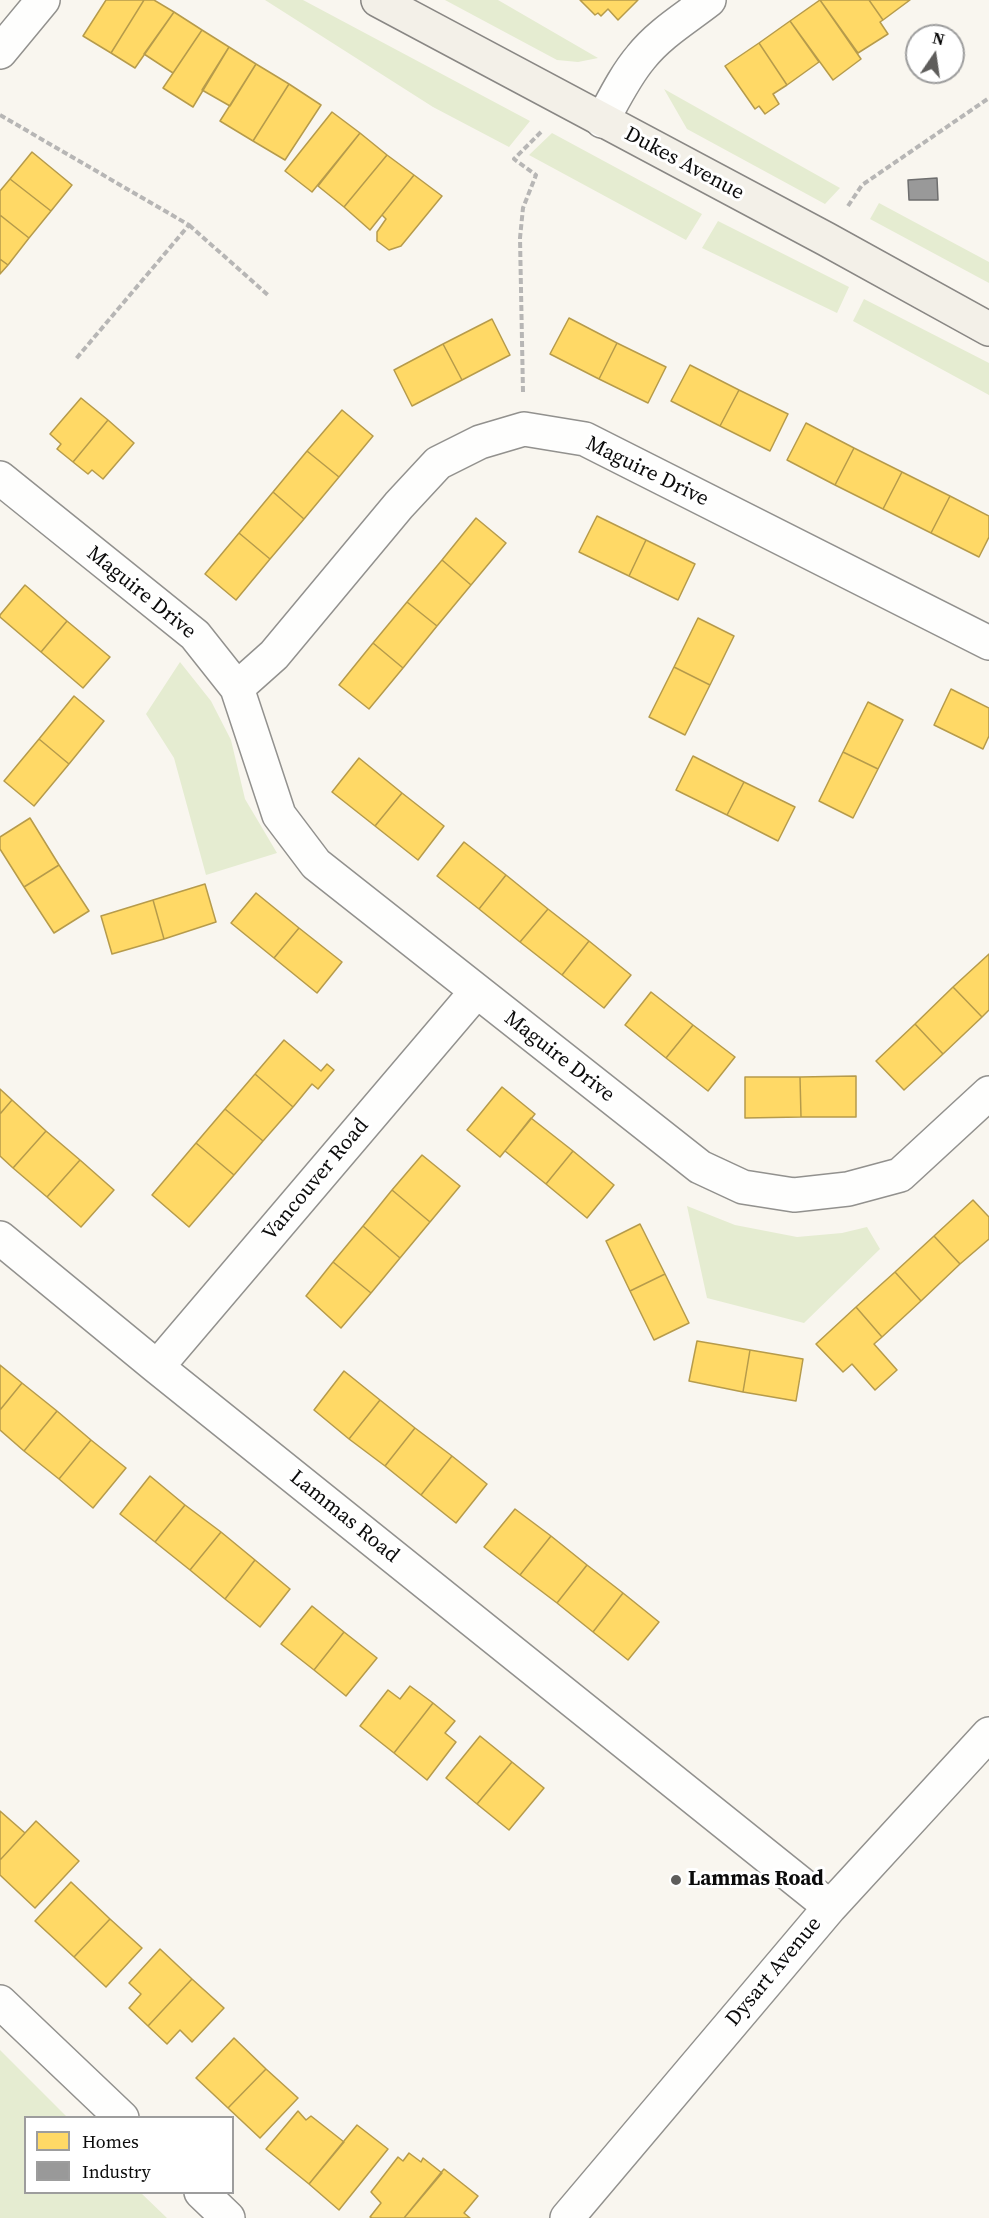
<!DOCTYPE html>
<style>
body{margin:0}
#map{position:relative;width:989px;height:2218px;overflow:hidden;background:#f9f6ef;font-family:"Source Serif 4",serif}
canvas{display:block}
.legend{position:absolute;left:24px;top:2116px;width:210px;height:78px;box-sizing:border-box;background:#fff;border:2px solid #9d9d9d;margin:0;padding:8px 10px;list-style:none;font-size:18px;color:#0b0b0b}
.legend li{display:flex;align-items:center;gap:12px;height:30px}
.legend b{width:30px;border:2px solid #9d9d9d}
.north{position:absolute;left:905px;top:24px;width:60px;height:60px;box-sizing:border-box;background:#fff;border:2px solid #9d9d9d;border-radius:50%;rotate:13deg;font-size:16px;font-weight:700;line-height:24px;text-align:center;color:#0b0b0b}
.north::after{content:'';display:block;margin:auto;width:21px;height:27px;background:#5e5d5b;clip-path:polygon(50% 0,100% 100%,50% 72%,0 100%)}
</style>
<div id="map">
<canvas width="989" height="2218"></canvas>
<ul class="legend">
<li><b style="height:16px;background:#ffd966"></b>Homes</li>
<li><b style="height:16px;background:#999"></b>Industry</li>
</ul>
<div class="north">N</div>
</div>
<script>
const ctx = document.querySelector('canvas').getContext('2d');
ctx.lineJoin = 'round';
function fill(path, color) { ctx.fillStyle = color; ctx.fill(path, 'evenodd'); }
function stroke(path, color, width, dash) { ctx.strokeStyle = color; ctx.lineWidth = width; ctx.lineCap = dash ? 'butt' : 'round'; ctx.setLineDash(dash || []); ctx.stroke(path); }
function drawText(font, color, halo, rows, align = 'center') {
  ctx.font = font + ' "Source Serif 4",serif'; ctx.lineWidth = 6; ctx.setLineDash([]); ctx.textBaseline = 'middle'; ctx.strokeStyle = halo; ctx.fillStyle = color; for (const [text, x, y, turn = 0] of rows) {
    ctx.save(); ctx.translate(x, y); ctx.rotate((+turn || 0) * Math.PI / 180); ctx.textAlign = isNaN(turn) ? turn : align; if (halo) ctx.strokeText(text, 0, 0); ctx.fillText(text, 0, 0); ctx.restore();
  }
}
const green = new Path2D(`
 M265,0H303L530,121L509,147L433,107Z
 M445,0H498L598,58L578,62L557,60Z
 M664,89L840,188L825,204L687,129Z
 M552,133L702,214L686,240L529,155Z
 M879,203L989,262V283L870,219Z
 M718,221L849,287L837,313L702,248Z
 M864,299L989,363V395L853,321Z
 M180,662L211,701L231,740L245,799L277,853L206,875L174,758L146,714Z
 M687,1206L735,1225L797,1237L842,1233L867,1227L880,1249L804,1323L707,1298Z
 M0,2050L67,2117L26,2118V2192L141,2193L167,2218H0Z`);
const homes = new Path2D(`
 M106,0H144L111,53L83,36Z
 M144,0H154L174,12L135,68L111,53Z
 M580,0H638L618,20L608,9L601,16L598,13L595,15Z
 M820,0L861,59L833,80L790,21Z
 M820,0H869L883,20L880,22L888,34L858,53Z
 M869,0H910L883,20Z
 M174,12L202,30L173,73L144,54Z
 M790,21L819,62L787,85L759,43Z
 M202,30L229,47L193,107L163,88Z
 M759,43L787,85L773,94L779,104L765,114L759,106L755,109L725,66Z
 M229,47L256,64L230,106L202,90Z
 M256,64L289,84L253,141L220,121Z
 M289,84L321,105L285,160L253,141Z
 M332,112L360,133L312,192L285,171Z
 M360,133L387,155L344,207L318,186Z
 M32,152L72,185L51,211L10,179Z
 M387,155L414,175L370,230L344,207Z
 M414,175L442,196L401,246L389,250L377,241V232L386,219L382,215Z
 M10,179L51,211L29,238L0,215V191Z
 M0,215L29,238L8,265L0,259Z
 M0,259L8,265L0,274Z
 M569,318L617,343L599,379L550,354Z
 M492,319L510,355L462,380L443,344Z
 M617,343L666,367L648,403L599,379Z
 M443,344L462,380L412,406L394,370Z
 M690,365L739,390L720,426L671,401Z
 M739,390L788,414L770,451L720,426Z
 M81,398L108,420L73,462L57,449L61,444L50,434Z
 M342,410L373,436L339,477L307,451Z
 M108,420L134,443L103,479L92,470L88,474L73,462Z
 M806,423L854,448L835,485L787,460Z
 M854,448L902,472L883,509L835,485Z
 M307,451L339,477L304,519L273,492Z
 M902,472L950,496L931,533L883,509Z
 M273,492L304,519L270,559L239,533Z
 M950,496L989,516V537L979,557L931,533Z
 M597,516L646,540L629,576L579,552Z
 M476,518L506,543L471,585L442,560Z
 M239,533L270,559L236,600L205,574Z
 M646,540L695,564L678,600L629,576Z
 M442,560L471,585L437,626L407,602Z
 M25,585L67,621L41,652L0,617V615Z
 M407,602L437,626L403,668L373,643Z
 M698,618L734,636L710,685L674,667Z
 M67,621L110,657L83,688L41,652Z
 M373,643L403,668L369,709L339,685Z
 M674,667L710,685L685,735L649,717Z
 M951,689L989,708V736L983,749L934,725Z
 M74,696L104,721L69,764L39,739Z
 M868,702L903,720L878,769L843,752Z
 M39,739L69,764L34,806L4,781Z
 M843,752L878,769L853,818L819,801Z
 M693,756L744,782L727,815L676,790Z
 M359,758L402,793L375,826L332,792Z
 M744,782L795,807L778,841L727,815Z
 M402,793L444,826L418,860L375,826Z
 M30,818L59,865L24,887L0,849V837Z
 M464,842L506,875L479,909L437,876Z
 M59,865L89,911L54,933L24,887Z
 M506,875L548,909L520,942L479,909Z
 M205,884L216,922L164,939L153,900Z
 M256,893L299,928L274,958L231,923Z
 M153,900L164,939L112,954L101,916Z
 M548,909L589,941L562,975L520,942Z
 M299,928L342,962L317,993L274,958Z
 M589,941L631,975L604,1008L562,975Z
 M989,954V1010L982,1017L953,987Z
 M953,987L982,1017L943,1054L915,1024Z
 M651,992L693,1025L666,1058L625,1025Z
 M915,1024L943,1054L904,1090L876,1061Z
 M693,1025L735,1057L708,1091L666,1058Z
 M284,1040L321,1071L327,1064L334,1070L318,1089L312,1084L293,1107L255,1074Z
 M255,1074L293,1107L263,1141L225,1109Z
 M856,1076V1117H801L800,1077Z
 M745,1077H800L801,1117L745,1118Z
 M502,1087L535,1114L500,1157L467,1130Z
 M0,1089L12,1100L0,1114Z
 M12,1100L46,1131L13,1168L0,1156V1114Z
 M225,1109L263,1141L234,1175L196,1143Z
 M531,1118L573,1151L546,1184L505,1151Z
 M46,1131L80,1160L47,1197L13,1168Z
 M196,1143L234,1175L189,1227L152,1195Z
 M573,1151L614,1185L587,1218L546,1184Z
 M422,1155L460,1186L430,1222L392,1190Z
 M80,1160L114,1190L81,1227L47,1197Z
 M392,1190L430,1222L400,1258L363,1226Z
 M973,1200L989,1217V1239L960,1264L934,1236Z
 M640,1224L665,1274L630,1291L606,1241Z
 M363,1226L400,1258L371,1293L333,1262Z
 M934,1236L960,1264L921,1301L895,1272Z
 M333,1262L371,1293L341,1328L306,1296Z
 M895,1272L921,1301L882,1337L856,1307Z
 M665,1274L689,1323L654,1340L630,1291Z
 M856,1307L882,1337L874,1344L897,1370L875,1390L852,1364L843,1372L816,1344Z
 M697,1341L750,1350L743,1392L689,1381Z
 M750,1350L803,1359L796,1401L743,1392Z
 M0,1365L22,1383L0,1410Z
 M344,1371L380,1400L349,1439L314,1410Z
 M22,1383L57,1411L24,1451L0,1430V1410Z
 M380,1400L415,1428L385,1466L349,1439Z
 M57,1411L91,1440L59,1479L24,1451Z
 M415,1428L452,1456L421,1495L385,1466Z
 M91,1440L126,1468L93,1508L59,1479Z
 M452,1456L487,1484L456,1523L421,1495Z
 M150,1476L185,1505L155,1542L120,1514Z
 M185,1505L221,1532L190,1570L155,1542Z
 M515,1509L551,1536L520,1575L484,1547Z
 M221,1532L255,1560L225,1599L190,1570Z
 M551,1536L587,1565L557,1603L520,1575Z
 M255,1560L290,1589L260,1627L225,1599Z
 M587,1565L623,1593L593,1632L557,1603Z
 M623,1593L659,1622L628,1660L593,1632Z
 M312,1606L344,1632L314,1670L281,1644Z
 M344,1632L377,1658L346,1696L314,1670Z
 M410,1686L433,1703L394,1753L360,1726L388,1690L400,1699Z
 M433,1703L455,1721L445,1733L456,1742L427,1780L394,1753Z
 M480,1736L512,1762L477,1804L446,1778Z
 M512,1762L544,1788L509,1830L477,1804Z
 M0,1811L25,1833L0,1860Z
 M36,1821L79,1861L35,1908L0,1875V1860Z
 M71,1882L110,1919L74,1957L35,1921Z
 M110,1919L142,1948L106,1987L74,1957Z
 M160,1949L192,1979L148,2026L129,2008L141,1994L129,1983Z
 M192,1979L224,2008L192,2042L180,2030L167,2044L148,2026Z
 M234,2038L266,2069L228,2108L196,2078Z
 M266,2069L298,2098L260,2138L228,2108Z
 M298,2111L306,2120L311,2116L344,2142L309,2184L266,2149Z
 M357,2125L388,2149L339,2210L309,2184Z
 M409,2153L421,2162L423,2158L442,2173L404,2218H372L370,2217L381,2203L371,2192L398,2157L403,2161Z
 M444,2169L478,2196L464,2213L470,2218H404Z`);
const industry = new Path2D(`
 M937,178L938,200H909L908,180Z`);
const path = new Path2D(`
 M0,115L189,225L75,360
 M848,206L862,185L989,98
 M189,225L268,295
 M523,392L520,238L523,208L536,175L514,159L542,131`);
const street = new Path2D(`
 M0,52L43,0
 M602,121C614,99 625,76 641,57C659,34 686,18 709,0
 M0,478L195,635L237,688
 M989,643L585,439L524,429L480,442L438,463L399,505L274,655L237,688L279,815L316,864L700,1167L743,1187L794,1195L848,1189L900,1175L989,1093
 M0,1238L157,1367L830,1907
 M157,1367L476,992
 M0,2002L122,2118
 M201,2192L228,2218
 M567,2218L830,1907L989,1734`);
const secondary = new Path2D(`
 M378,0L826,239L989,329`);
const markers = [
 [676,1880,6,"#5e5d5b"]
];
const streetNames = [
 ["Dukes Avenue",684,164,28],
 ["Maguire Drive",647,472,26],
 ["Maguire Drive",141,593,39],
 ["Maguire Drive",559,1057,38],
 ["Vancouver Road",316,1180,-50],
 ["Lammas Road",344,1517,39],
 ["Dysart Avenue",774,1972,-50]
];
const poiNames = [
 ["Lammas Road",688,1880]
];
fill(green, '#e5ecd1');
fill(homes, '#ffd966');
stroke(homes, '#b69b4b', 1.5);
fill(industry, '#999');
stroke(industry, '#6e6e6e', 1.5);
stroke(street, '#92918e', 36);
stroke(secondary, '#898784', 36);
stroke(path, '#b7b6b5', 4, [6, 3]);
stroke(street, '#fefefd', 33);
stroke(secondary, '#f3f0e8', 33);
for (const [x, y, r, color] of markers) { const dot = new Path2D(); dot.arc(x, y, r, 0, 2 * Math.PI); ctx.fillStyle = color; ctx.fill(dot); stroke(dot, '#fff', 2); }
drawText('21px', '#0b0b0b', '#fff', streetNames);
drawText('bold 21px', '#0b0b0b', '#fff', poiNames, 'left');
</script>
